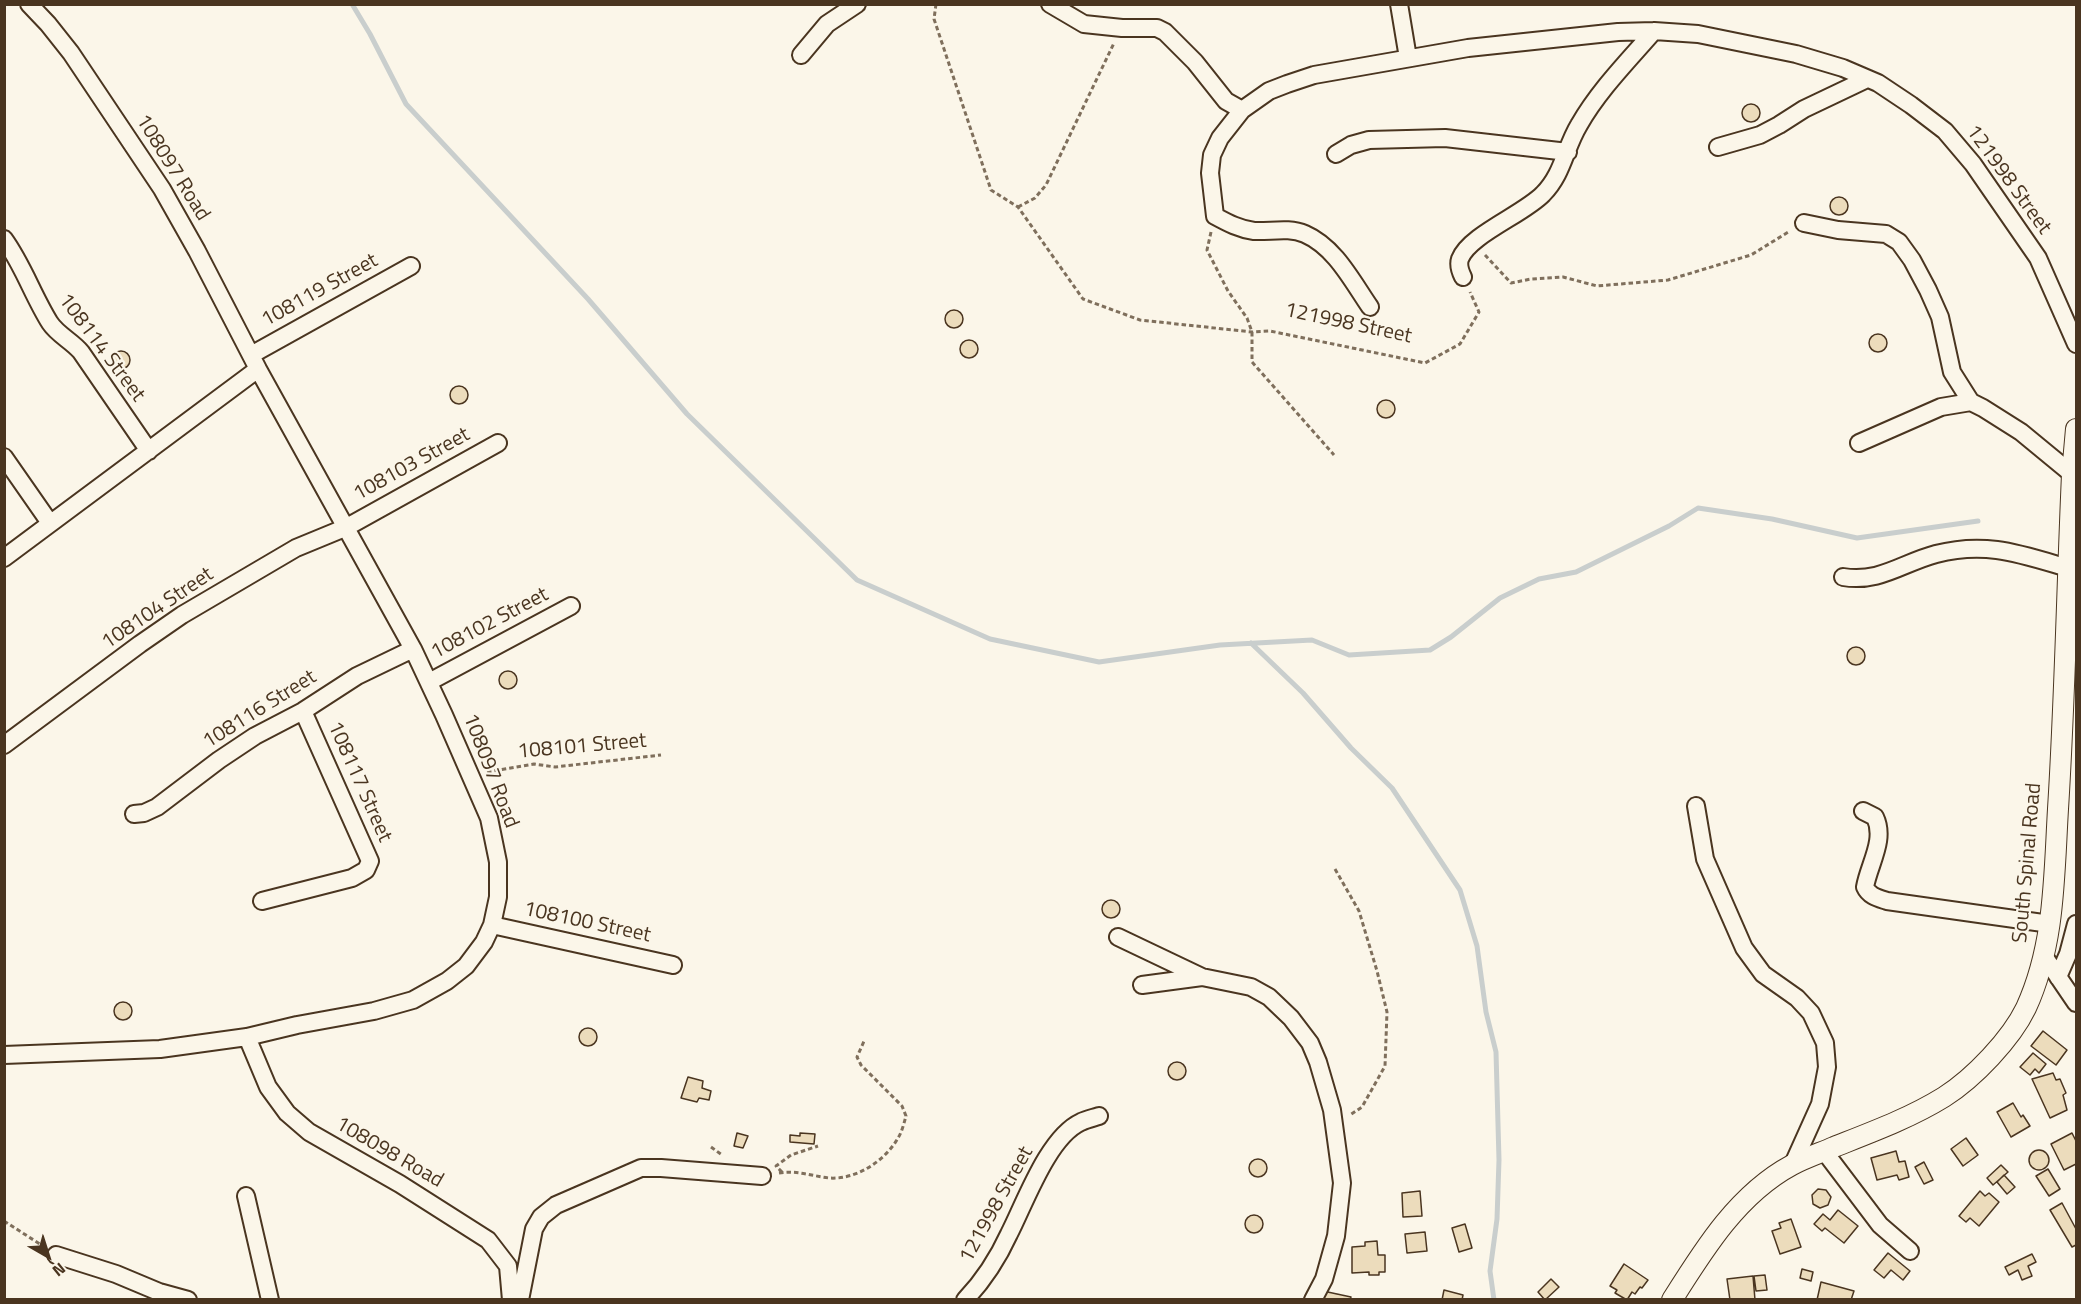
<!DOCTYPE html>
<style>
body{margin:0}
#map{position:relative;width:2081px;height:1304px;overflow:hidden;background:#fbf6e9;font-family:"Titillium Web",sans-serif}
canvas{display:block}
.frame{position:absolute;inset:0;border:6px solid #4a3520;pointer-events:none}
.north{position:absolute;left:18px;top:1226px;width:60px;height:60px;-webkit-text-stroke:4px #fbf6e9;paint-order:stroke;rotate:141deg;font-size:16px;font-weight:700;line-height:24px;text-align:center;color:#4a3520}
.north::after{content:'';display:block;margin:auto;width:21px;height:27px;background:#4a3520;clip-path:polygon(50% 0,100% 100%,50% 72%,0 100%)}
</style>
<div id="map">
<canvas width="2081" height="1304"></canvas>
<div class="frame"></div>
<div class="north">N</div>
</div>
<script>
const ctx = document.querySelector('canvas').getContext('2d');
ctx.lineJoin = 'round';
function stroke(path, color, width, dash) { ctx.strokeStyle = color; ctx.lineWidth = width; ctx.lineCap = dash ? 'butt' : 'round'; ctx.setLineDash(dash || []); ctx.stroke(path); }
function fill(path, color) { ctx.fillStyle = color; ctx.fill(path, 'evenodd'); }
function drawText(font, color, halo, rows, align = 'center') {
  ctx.font = font + ' "Titillium Web",sans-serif'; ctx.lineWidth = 4.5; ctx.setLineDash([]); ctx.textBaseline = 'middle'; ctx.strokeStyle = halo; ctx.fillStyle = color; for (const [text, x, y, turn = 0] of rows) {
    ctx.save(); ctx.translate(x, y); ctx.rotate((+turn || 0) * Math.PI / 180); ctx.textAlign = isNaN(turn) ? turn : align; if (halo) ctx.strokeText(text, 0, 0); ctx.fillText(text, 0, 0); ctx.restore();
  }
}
const stream = new Path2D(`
 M352,4L370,34L406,104L588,299L687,414L857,580L990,639L1099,662L1220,645L1312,640L1349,655L1430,650L1451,637L1500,598L1539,579L1576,572L1669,526L1698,508L1772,519L1857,538L1978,521
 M1251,643L1303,693L1351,748L1392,788L1460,890L1477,946L1486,1012L1496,1052L1499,1160L1497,1219L1490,1271L1494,1300`);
const building = new Path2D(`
 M1742 113a9 9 0 1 1 18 0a9 9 0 1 1-18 0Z
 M1830 206a9 9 0 1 1 18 0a9 9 0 1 1-18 0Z
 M945 319a9 9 0 1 1 18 0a9 9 0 1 1-18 0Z
 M1869 343a9 9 0 1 1 18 0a9 9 0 1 1-18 0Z
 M960 349a9 9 0 1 1 18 0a9 9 0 1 1-18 0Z
 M112 360a9 9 0 1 1 18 0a9 9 0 1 1-18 0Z
 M450 395a9 9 0 1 1 18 0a9 9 0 1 1-18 0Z
 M1377 409a9 9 0 1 1 18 0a9 9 0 1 1-18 0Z
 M1847 656a9 9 0 1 1 18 0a9 9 0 1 1-18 0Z
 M499 680a9 9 0 1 1 18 0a9 9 0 1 1-18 0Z
 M1102 909a9 9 0 1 1 18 0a9 9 0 1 1-18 0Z
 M114 1011a9 9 0 1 1 18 0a9 9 0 1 1-18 0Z
 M579 1037a9 9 0 1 1 18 0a9 9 0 1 1-18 0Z
 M2043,1031L2067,1050L2056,1065L2031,1046Z
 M2033,1053L2046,1064L2039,1073L2035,1069L2030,1075L2020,1067Z
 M1168 1071a9 9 0 1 1 18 0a9 9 0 1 1-18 0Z
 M2053,1073L2056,1080L2060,1079L2066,1093L2063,1095L2067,1110L2050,1118L2032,1079Z
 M688,1077L703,1081L702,1088L711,1091L709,1100L699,1098L697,1102L681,1098Z
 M2013,1103L2021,1117L2023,1115L2030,1126L2011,1137L1997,1112Z
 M737,1133L748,1136L743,1148L734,1146Z
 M800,1133L815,1134L814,1144L790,1142V1135L800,1136Z
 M2072,1133L2076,1141V1164L2064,1170L2051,1144Z
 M1966,1138L1978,1155L1963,1166L1951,1149Z
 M2029 1160a10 10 0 1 1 20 0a10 10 0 1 1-20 0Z
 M1896,1151L1899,1162L1905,1161L1909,1177L1899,1180L1897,1175L1877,1180L1871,1158Z
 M1249 1168a9 9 0 1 1 18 0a9 9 0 1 1-18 0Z
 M1924,1162L1933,1180L1924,1184L1915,1167Z
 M2001,1165L2008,1172L1993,1185L1987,1178Z
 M2048,1169L2060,1189L2049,1196L2036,1176Z
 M2004,1175L2015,1187L2007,1194L1997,1182Z
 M1818,1189L1826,1190L1831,1197L1828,1205L1820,1208L1813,1204L1812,1195Z
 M1420,1191L1422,1216L1403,1217L1402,1193Z
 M1980,1191L1985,1196L1989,1193L1999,1202L1979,1226L1970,1218L1966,1222L1959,1216Z
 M2062,1203L2076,1229V1245L2072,1247L2050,1210Z
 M1838,1210L1858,1226L1844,1243L1825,1228L1822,1231L1814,1224L1823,1214L1830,1220Z
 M1245 1224a9 9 0 1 1 18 0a9 9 0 1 1-18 0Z
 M1791,1219L1801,1247L1780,1254L1772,1231L1781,1228L1779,1223Z
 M1465,1224L1472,1248L1459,1252L1452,1228Z
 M1425,1232L1427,1251L1407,1253L1405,1234Z
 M1377,1241L1378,1255H1385V1272H1379V1275H1369V1272L1352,1273V1247L1365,1246V1242Z
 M1888,1253L1910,1271L1903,1280L1891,1270L1884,1278L1874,1270Z
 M2032,1254L2036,1262L2028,1266L2032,1276L2022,1280L2018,1270L2009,1275L2005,1267Z
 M1624,1264L1648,1280L1642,1288L1640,1287L1635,1294L1632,1292L1627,1300L1615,1293L1617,1290L1610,1286Z
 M1802,1269L1813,1272L1811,1281L1800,1278Z
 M1765,1275L1767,1290L1756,1291L1754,1276Z
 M1753,1276L1755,1300H1730L1727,1279Z
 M1551,1279L1559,1287L1545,1300L1538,1292Z
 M1821,1282L1854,1291L1851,1300H1817Z
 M1444,1290L1463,1295L1462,1300H1442Z
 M1323,1291L1351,1297L1350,1300H1322Z`);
const path = new Path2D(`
 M936,4L934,19L991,190L1018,207L1083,299L1140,320L1252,332L1270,331L1425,363L1460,344L1479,312L1470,292
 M1018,207L1035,198L1046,185L1114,43
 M1211,232L1207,250L1228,291L1247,318L1252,332V362L1334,455
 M1485,255L1511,283L1531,279L1563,277L1597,286L1668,280L1751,255L1790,231
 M487,772L534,764L555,767L661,755
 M1335,869L1359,911L1377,971L1387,1012L1385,1066L1362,1107L1350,1115
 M711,1147L722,1155
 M782,1172L776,1166L791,1155L818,1146
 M779,1173C796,1170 812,1176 829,1178C856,1180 885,1161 898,1138C902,1132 904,1123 906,1116L902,1106L861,1065L857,1057L865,1039
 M4,1221L43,1246`);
const minor = new Path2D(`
 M1050,4L1084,24L1122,28H1157L1165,32L1195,62L1226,101L1242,110
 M1399,4L1408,58
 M801,55L827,24L857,4
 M1718,147L1760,135L1779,125L1804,109L1867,79
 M1336,154L1351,145L1369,140L1445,138L1568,152
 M1804,223L1838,230L1886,234L1899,242L1912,260L1928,290L1940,317L1952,372L1971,402L1983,408L2021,432L2072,474
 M4,239C23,265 33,296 50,323C58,335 72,341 81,352L149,451
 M1463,277C1460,271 1458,265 1460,259C1469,235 1524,214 1543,194C1563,174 1565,148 1579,125C1599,90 1628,61 1654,31
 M1370,307C1352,281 1335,247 1305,234C1289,227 1270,232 1254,231C1239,229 1228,223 1215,216L1210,173L1212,155L1220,138L1242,110L1269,91L1287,84L1314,75L1468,48L1618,32L1654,31L1698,34L1796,54L1843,68L1878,83L1911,105L1945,131L1973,164L2038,258L2076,344
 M251,355L411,266
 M1859,443L1941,407L1971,402
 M4,457L50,523
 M4,558L258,369
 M1843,577C1880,583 1902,563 1936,554C1986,541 2020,554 2068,568
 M429,682L571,606
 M4,745L140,644L182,615L296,548L347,527L498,443
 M1696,806L1705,859L1744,948L1763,974L1797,998L1811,1013L1825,1043L1827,1067L1820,1104L1793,1164
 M1863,811L1875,817C1886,840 1869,864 1865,887C1869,896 1878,898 1887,901L2050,924
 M134,814L144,813L157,807L219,760L255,736L303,711L357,676L413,649
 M262,901L352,878L366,870L370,861L303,711
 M492,925L673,965
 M1118,937L1202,977L1251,987L1269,997L1291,1018L1310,1043L1318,1062L1332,1110L1342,1183L1336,1236L1324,1279L1313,1300
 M2044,956L2076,1003
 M2058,977L2068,954L2076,924
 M1142,985L1202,977
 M247,1037L268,1087L287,1113L309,1132L400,1184L488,1240L508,1266L511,1300
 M4,1055L160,1049L247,1037L297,1025L374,1011L413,1000L447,981L466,966L484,942L492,925L498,897V862L489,818L444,715L413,649L258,369L197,251L162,189L71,53L48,24L29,4
 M1824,1151L1880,1225L1910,1251
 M246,1196L270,1300
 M56,1255L116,1274L159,1292L188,1300
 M520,1300L534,1229L541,1217L556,1205L641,1168H661L762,1176
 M965,1300C983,1281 998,1258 1009,1234C1025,1203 1048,1137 1081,1122C1087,1119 1093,1118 1099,1116`);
const tertiary = new Path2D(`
 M1672,1300C1704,1249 1738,1194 1792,1165C1805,1158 1820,1153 1834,1147C1872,1132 1910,1118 1944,1097C1974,1078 2011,1039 2026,1008C2055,945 2054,876 2058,809C2065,697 2067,586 2072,474L2076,429`);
const streetNames = [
 ["108097 Road",172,168,58],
 ["121998 Street",2008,180,54],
 ["108119 Street",320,291,-29],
 ["121998 Street",1348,324,12],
 ["108114 Street",101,348,53],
 ["108103 Street",412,465,-29],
 ["108104 Street",158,609,-34],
 ["108102 Street",490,624,-28],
 ["108116 Street",260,710,-32],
 ["108101 Street",582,747,-5],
 ["108097 Road",490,771,69],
 ["108117 Street",359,782,66],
 ["South Spinal Road",2028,863,-85],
 ["108100 Street",587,923,12],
 ["108098 Road",389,1153,30],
 ["121998 Street",997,1205,-61]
];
stroke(stream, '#c9cecd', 5);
fill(building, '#ecdcbc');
stroke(building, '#4a3520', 1.5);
stroke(minor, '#4a3520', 20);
stroke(tertiary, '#4a3520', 22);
stroke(path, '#7f6f5c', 3, [4.5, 3]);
stroke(minor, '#fbf6e9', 16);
stroke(tertiary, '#fbf6e9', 20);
drawText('21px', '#4a3520', '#fbf6e9', streetNames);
</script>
